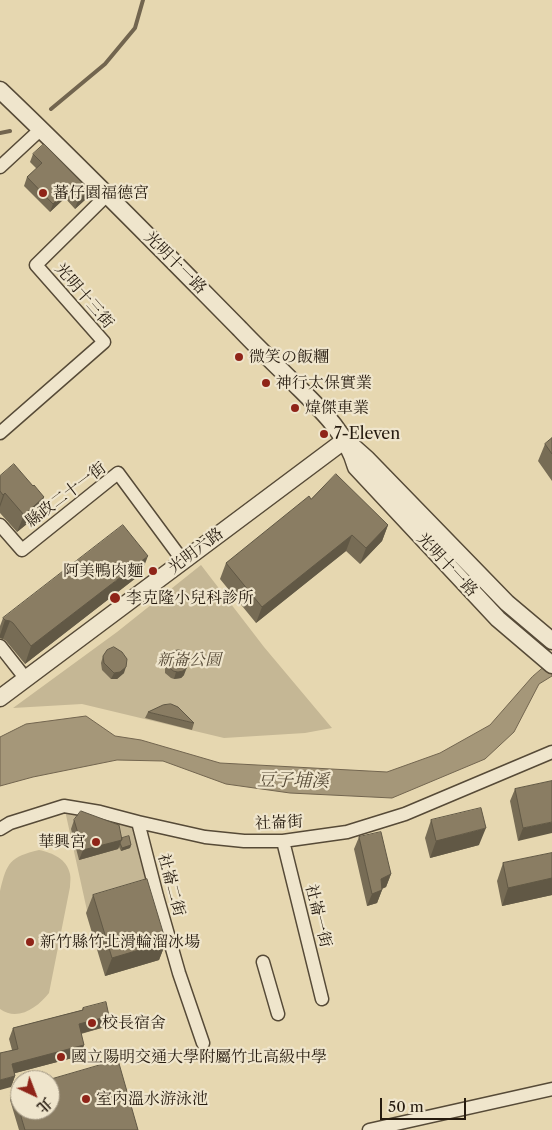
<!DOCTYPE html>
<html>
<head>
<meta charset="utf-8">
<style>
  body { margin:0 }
  #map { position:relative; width:552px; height:1130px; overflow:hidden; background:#e6d7b0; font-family:"Libre Caslon Text","Noto Serif TC",serif }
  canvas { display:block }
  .north { position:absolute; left:10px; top:1070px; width:50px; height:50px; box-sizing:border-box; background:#efe5cc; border:1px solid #9f9480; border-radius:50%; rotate:137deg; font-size:14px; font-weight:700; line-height:20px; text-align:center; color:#261b0f }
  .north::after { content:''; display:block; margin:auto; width:18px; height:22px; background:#8f2418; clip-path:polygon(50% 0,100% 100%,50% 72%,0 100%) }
  .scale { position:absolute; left:380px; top:1098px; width:86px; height:22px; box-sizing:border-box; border:2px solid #261b0f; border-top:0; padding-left:6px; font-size:15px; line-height:18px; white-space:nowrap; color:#261b0f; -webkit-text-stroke:4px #efe5cc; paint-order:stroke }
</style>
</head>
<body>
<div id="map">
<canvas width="552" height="1130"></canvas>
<div class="north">北</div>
<div class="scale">50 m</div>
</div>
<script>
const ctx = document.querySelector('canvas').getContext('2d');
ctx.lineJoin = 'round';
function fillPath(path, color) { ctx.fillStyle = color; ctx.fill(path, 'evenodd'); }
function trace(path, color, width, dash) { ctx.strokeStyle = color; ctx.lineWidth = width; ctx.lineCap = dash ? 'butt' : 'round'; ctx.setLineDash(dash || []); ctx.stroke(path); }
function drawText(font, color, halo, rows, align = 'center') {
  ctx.font = font + ' "Libre Caslon Text","Noto Serif TC","Noto Serif JP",serif'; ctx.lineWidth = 4.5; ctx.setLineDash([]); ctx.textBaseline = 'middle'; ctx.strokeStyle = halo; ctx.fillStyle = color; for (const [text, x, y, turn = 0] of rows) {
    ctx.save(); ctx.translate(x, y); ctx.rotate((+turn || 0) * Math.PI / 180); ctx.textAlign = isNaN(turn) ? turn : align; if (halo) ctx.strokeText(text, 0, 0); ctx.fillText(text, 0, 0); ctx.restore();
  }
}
const green = new Path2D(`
  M201 565 264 647 332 728 305 733 224 738 82 704 13 708 117 632Z
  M64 806 138 822 157 896 88 915Z
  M39 850C53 853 67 859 70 874 71 878 70 883 70 887L49 993C38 1007 18 1022 0 1009V891C7 862 10 857 39 850Z`);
const water = new Path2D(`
  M552 660V676L539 684 514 732 485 759 392 798 290 793 226 784 163 761 117 760 33 777 0 786V737L26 724 86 716 115 736 141 740 220 763 387 772 440 753 490 725 532 677Z`);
const stream = new Path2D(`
  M51 109 105 64 135 28 143 0
  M0 133 10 131`);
const minor = new Path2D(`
  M0 167 41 129
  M0 433 104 342 36 265 107 195
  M0 525 22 550 118 473 183 561
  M0 646 26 679
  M138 822 157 896 179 973 203 1043
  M0 829 10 823 64 806 100 812 138 822 205 837 244 841H283L347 832 405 814 552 752
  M283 841 322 999
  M263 962 278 1014
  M369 1130 552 1089`);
const tertiary = new Path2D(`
  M0 90C82 168 161 249 240 329 257 347 274 363 291 380 317 406 346 431 356 467L498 619 552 665
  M349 443 367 459 507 603 552 641
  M0 698 345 440`);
const wall = new Path2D(`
  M33 154 86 199 75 209 65 198 50 212 24 186 27 177 37 169 30 162Z
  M552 438V481L538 461 545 444Z
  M0 476 33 486 44 497 38 515 17 532 0 513Z
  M311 499 388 525 382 541 360 564 346 551 256 623 220 579 226 563Z
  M141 574 25 664 6 641 3 639 0 638V626L3 618Z
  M103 656 124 673 117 679H111L102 670 101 663Z
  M167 659 184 675 181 678 174 679 171 678 165 673V665Z
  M148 712 194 723 192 730 145 718Z
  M552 781 518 841 510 801 515 789Z
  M74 820 122 838 131 845 130 848 121 851 119 847 118 849 79 860 71 829Z
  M431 820 479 845 430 858 425 838Z
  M359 837 391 874 386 887 382 889V890L377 903 367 906 354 849Z
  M552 853V895L502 906 497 881 503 863Z
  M93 895 166 942 159 960 105 976 86 913Z
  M83 1008 105 1027 81 1034 84 1045 80 1056 15 1073V1076L11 1087 12 1050 9 1039 13 1028 82 1010Z
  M13 1090 138 1130H19L10 1100Z`);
const shadedWall = new Path2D(`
  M68 190 65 198 50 212 53 204Z
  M89 190 86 199 75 209 78 200Z
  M5 493 0 507V504L3 495Z
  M44 497 38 515 17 532 24 515Z
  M388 525 382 541 360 564 366 548Z
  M352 535 346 551 256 623 262 607Z
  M148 556 141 574 25 664 31 646Z
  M5 620 10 621 3 639 0 638V635Z
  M189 662 184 675 181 678 174 679 176 672Z
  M126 667 124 673 117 679H111L114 673Z
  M552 822V833L518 841 523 828Z
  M486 828 479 845 430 858 436 841Z
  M122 840 118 849 79 860 83 850Z
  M131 845 130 848 121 851 122 848Z
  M391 874 386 887 376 891 381 879Z
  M552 878V895L502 906 508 888Z
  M382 890 377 903 367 906 372 894Z
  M166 942 159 960 105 976 112 958Z
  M109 1016 105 1027 75 1035 79 1024Z
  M84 1045 80 1056 8 1075 12 1064Z
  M15 1076 11 1087 0 1090V1080Z`);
const building = new Path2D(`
  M44 144 89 190 78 200 68 190 53 204 27 177 42 163 33 154Z
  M552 438V454L545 444Z
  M14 464 33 486 34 485 44 497 24 515 5 493 3 495 0 491V476Z
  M336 474 388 525 366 548 352 535 262 607 226 563 309 496 311 499Z
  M123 525 148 556 31 646 13 623 10 621 5 620 3 618Z
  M114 647 122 652 127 659 126 667 120 672 114 673 104 663 103 656 107 650Z
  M167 661a11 11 0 1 1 22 0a11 11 0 1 1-22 0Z
  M171 704 178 707 194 723 148 712 163 705Z
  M552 781V822L523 828 515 789Z
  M481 808 486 828 436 841 431 820Z
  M81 811 119 825 122 840 83 850 74 820Z
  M381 832 391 874 381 879 382 890 372 894 359 837Z
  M129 836 131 845 122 848 120 843 122 838Z
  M552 853V878L508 888 503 863Z
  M147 879 166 942 112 958 93 895Z
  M106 1002 109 1016 79 1024 84 1045 12 1064 15 1076 0 1080V1053L18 1049 13 1028 83 1010V1008Z
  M118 1060 138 1130H25L13 1090 20 1088V1110H50V1080H48Z`);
const markers = [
  [43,193,5,"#8f2418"],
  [239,357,5,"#8f2418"],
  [266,383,5,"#8f2418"],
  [295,408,5,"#8f2418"],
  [324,434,5,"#8f2418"],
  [153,571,5,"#8f2418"],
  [115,598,6,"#8f2418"],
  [96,842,5,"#8f2418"],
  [30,942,5,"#8f2418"],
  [92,1023,5,"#8f2418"],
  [61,1057,5,"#8f2418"],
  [86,1099,5,"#8f2418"]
];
const poiNames = [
  ["蕃仔園福德宮",53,193],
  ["微笑の飯糰",249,357],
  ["神行太保實業",276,383],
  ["煒傑車業",305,408],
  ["7-Eleven",334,434],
  ["阿美鴨肉麵",143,571,"right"],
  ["李克隆小兒科診所",126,598],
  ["華興宮",86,842,"right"],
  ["新竹縣竹北滑輪溜冰場",40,942],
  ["校長宿舍",102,1023],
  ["國立陽明交通大學附屬竹北高級中學",71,1057],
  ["室內溫水游泳池",96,1099]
];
const streetNames = [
  ["光明十一路",175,263,45],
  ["光明十三街",84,296,49],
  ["縣政二十一街",66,495,-37],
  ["光明六路",196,551,-37],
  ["光明十一路",447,565,47],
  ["社崙街",279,823,-3],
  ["社崙二街",171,885,75],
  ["社崙一街",318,916,76]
];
const parkNames = [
  ["新崙公園",189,660]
];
const waterNames = [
  ["豆子埔溪",293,781,1]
];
fillPath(green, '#c5b795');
fillPath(water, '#a59779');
trace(water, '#72654f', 1);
trace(stream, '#72654f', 4);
trace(minor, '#564a37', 15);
trace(tertiary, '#564a37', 19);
trace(minor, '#efe5cc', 12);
trace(tertiary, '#efe5cc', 16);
fillPath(wall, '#776c55');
fillPath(shadedWall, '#615845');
fillPath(building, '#8a7d63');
trace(building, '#615845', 1);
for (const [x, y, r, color] of markers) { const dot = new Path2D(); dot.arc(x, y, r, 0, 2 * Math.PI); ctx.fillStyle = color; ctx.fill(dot); trace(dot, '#efe5cc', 2); }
drawText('16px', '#261b0f', '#efe5cc', poiNames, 'left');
drawText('16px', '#261b0f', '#efe5cc', streetNames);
drawText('italic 16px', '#564a37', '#efe5cc', parkNames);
drawText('italic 18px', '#594d39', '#efe5cc', waterNames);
</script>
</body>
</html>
